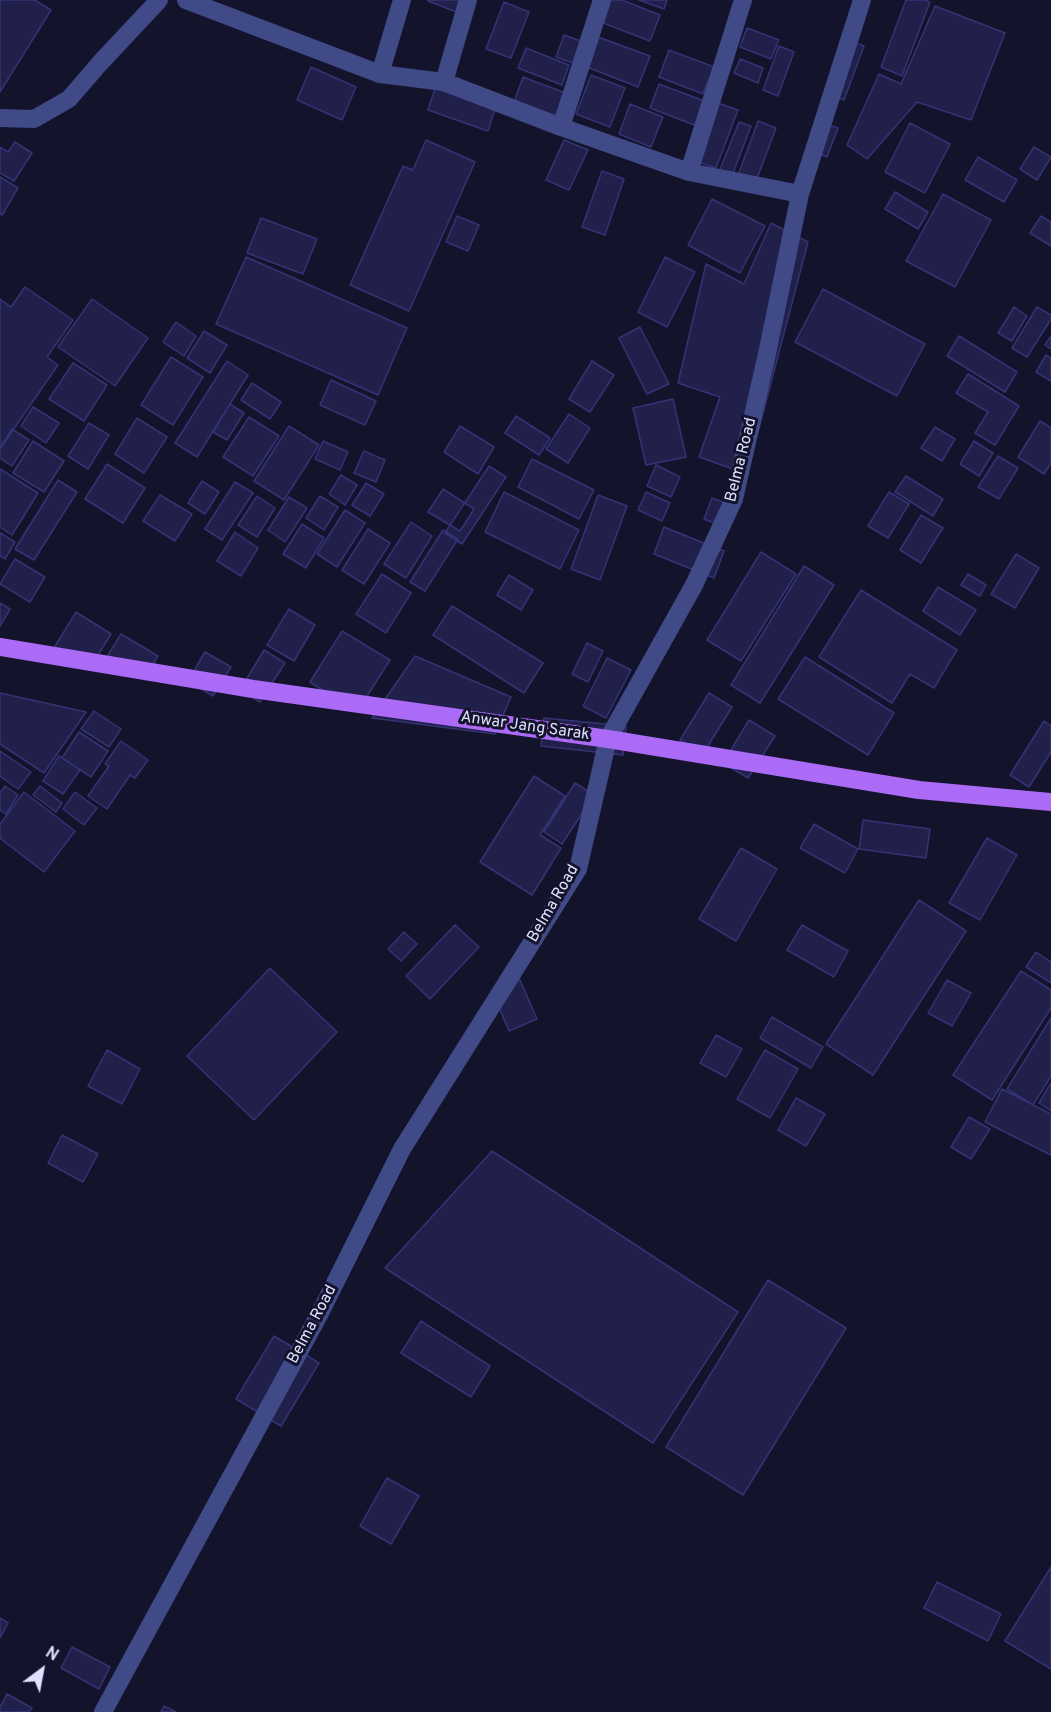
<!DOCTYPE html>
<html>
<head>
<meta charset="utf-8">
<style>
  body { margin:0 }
  #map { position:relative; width:1051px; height:1712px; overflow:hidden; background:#13132b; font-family:Overpass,sans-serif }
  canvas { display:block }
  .north { position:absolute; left:12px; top:1640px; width:60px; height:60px; -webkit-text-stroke:4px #13132b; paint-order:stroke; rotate:32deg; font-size:16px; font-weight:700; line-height:24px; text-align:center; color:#dee0fd }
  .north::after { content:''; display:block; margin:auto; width:21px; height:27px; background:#dee0fd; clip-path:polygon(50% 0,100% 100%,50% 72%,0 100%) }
</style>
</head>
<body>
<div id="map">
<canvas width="1051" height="1712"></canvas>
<div class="north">N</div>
</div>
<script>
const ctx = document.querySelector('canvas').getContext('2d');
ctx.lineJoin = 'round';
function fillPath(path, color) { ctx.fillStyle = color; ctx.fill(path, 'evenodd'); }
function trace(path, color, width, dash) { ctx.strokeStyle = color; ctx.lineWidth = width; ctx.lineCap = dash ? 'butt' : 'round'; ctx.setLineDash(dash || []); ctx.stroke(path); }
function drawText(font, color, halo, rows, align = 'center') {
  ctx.font = font + ' Overpass,sans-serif'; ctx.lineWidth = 6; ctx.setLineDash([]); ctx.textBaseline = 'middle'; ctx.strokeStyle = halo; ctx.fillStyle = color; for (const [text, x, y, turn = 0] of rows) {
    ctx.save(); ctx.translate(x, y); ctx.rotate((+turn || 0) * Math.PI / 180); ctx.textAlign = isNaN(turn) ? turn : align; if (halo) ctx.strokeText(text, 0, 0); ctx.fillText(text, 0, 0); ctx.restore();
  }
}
const building = new Path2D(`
  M0 0H35L51 10 0 92Z
  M428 0H464L459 13 428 1Z
  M611 0H622L660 15 650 41 603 23Z
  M639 0H667L664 9Z
  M906 0H924L930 2 902 76 881 67Z
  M504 2 529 12 511 58 486 49Z
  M935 6 1005 33 971 120 917 102 867 159 847 145 879 74 901 84Z
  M747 28 779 40 771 59 740 47Z
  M564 35 586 43 578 65 556 57Z
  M598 37 650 56 638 87 587 67Z
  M848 40 864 46 844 100 828 93Z
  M779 46 794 52 778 96 763 90Z
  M526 48 569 65 562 85 518 68Z
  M669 50 714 67 703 94 659 77Z
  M740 59 763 68 758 83 734 73Z
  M311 67 356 87 342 120 297 100Z
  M591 75 625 88 610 127 576 114Z
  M523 77 568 94 558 118 514 102Z
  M659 84 707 102 697 126 650 108Z
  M435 88 495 109 488 131 428 110Z
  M718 103 738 110 716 168 696 161Z
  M630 104 663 117 651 147 619 134Z
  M758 121 776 128 755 184 737 178Z
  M739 122 751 126 732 176 719 172Z
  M823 123 838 128 827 157 812 151Z
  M910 123 950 144 925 193 885 172Z
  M426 140 475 162 409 311 350 285 403 166 413 170Z
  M564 140 588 150 569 190 546 180Z
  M15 142 32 153 14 181 0 173V147L8 152Z
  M1034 147 1051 157 1037 180 1020 169Z
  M978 157 1017 180 1004 202 965 180Z
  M602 171 624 179 605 235 582 227Z
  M0 177 18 188 2 215 0 214Z
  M895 192 928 212 918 229 885 209Z
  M943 194 991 220 955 287 906 261Z
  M712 199 765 226 740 273 688 245Z
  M457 216 479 225 468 251 446 242Z
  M1041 216 1051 222V246L1030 233Z
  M261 218 317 239 303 274 247 253Z
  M771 223 808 242 747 474 699 457 720 397 678 383 706 264 744 284Z
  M246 257 407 328 378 395 216 324Z
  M665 257 695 272 667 327 638 312Z
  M25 287 73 320 47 357 58 365 0 449V299L11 307Z
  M823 289 925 344 897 396 795 342Z
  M92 299 148 338 115 386 58 347Z
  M1014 307 1027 316 1012 341 998 333Z
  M1037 307 1051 315V319L1027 357 1012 348Z
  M176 322 196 336 184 356 163 342Z
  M640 327 669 384 647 394 619 338Z
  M204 331 227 345 210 373 187 358Z
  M959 336 1017 372 1005 392 947 356Z
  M1051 336V349L1045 345Z
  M1046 355 1051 358V381L1036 372Z
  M171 357 203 377 173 425 141 405Z
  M227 361 248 375 197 457 175 443Z
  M592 361 614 375 590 412 569 399Z
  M73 363 107 385 84 421 49 399Z
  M968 374 1019 406 995 445 975 433 988 412 956 393Z
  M331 380 376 401 365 425 320 405Z
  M252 383 281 402 270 419 241 400Z
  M673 399 686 457 646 465 633 408Z
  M230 404 244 413 227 440 213 432Z
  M33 407 59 423 46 443 21 426Z
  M569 414 590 428 568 463 546 449Z
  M516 416 550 438 539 455 505 433Z
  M249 417 279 436 253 476 223 457Z
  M137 418 167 437 144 473 115 454Z
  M1040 421 1051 428V463L1044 474 1018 457Z
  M89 423 109 435 88 469 68 456Z
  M289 426 319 445 284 500 254 481Z
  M460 426 494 447 478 474 444 452Z
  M935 427 955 439 942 461 921 448Z
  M12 429 29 440 12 466 0 458V448Z
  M33 441 64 461 44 492 13 473Z
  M323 441 348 452 340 470 315 459Z
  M974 441 993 453 979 476 960 464Z
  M364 451 385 460 376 482 354 473Z
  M998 456 1018 468 999 499 978 487Z
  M532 459 594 490 579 519 518 487Z
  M107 464 145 488 123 523 85 499Z
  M656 465 680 477 671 497 647 486Z
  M489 466 506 477 462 544 445 533Z
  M0 469 38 493 12 535 0 527Z
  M341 475 357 485 345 505 329 494Z
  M906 476 943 499 933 516 895 492Z
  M58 480 77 492 34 560 15 549Z
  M202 481 219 492 205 514 188 503Z
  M235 482 253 493 222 540 205 529Z
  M366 483 384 494 370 516 352 505Z
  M443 489 474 509 460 531 428 512Z
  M504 492 579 530 560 569 485 532Z
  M646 492 670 503 662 521 638 510Z
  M889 492 909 504 888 538 868 526Z
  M160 495 192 514 175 541 143 521Z
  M598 495 627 506 600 580 571 569Z
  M257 496 275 508 257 537 238 525Z
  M320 496 338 507 324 530 306 518Z
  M289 497 307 508 285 542 268 530Z
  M712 498 736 507 729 528 704 519Z
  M345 510 365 523 337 567 317 554Z
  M921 515 943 528 921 563 900 550Z
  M411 522 432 536 406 578 384 564Z
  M302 524 324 538 306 568 283 554Z
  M664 527 724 551 714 578 654 554Z
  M368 529 390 543 364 584 342 570Z
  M443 530 458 539 425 591 410 582Z
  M235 532 258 548 241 576 217 561Z
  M0 533 15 542 5 559 0 556Z
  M761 552 796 574 741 661 707 640Z
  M1016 554 1039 568 1015 608 991 594Z
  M15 559 45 577 30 602 0 584Z
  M804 566 834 585 760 703 731 685Z
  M382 574 411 593 386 633 356 614Z
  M968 574 986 585 980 596 961 585Z
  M509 575 533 590 521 610 497 595Z
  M938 587 976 610 960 635 923 611Z
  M861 590 957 650 934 688 910 674 892 703 819 657Z
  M0 603 10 609 0 626Z
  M452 606 543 663 524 693 433 635Z
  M289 609 315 625 294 661 267 645Z
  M76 612 111 634 89 670 54 648Z
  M342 631 390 660 357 712 310 682Z
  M121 634 158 656 145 677 108 655Z
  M587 643 603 651 588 682 572 674Z
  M264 650 285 663 260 702 240 690Z
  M205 652 231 667 213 696 188 681Z
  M415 656 511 697 495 734 372 718Z
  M805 657 894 713 868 755 778 699Z
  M607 658 631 670 606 718 583 706Z
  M0 693 86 712 44 773 0 744Z
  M709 693 732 707 703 754 680 740Z
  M94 711 121 729 109 747 81 729Z
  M544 718 626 726 623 755 541 746Z
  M749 720 775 736 748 778 723 763Z
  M1044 721 1051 726V752L1029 787 1010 775Z
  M79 732 108 751 91 777 62 758Z
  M121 741 148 760 135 778 130 775 107 809 88 796 109 766 105 764Z
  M0 751 31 772 18 789 0 776Z
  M59 756 80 770 63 794 43 781Z
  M534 776 565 796 540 835 561 848 532 895 480 862Z
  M575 783 594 795 562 844 544 832Z
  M5 786 18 795 6 814 0 810V793Z
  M40 786 62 803 56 812 33 795Z
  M24 792 75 831 44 872 0 838V824Z
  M75 792 97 808 84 825 63 809Z
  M863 820 930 829 926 858 859 849Z
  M814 824 858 849 845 873 800 848Z
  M987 838 1017 855 980 920 949 903Z
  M741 848 777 869 736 941 699 919Z
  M919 900 966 931 873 1075 826 1044Z
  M455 925 479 947 430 999 406 976Z
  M802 925 848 951 834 977 787 950Z
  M404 932 417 944 401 961 388 949Z
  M1036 952 1051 962V983L1026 967Z
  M270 968 337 1032 254 1120 187 1056Z
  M1021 971 1051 990V1008L992 1100 953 1075Z
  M520 980 537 1019 509 1031 492 991Z
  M947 980 971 993 952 1026 928 1013Z
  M772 1017 823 1047 811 1068 760 1038Z
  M1051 1018V1076L1033 1105 1007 1089Z
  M716 1035 742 1049 726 1077 700 1063Z
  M107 1050 140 1069 122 1104 88 1086Z
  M765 1050 798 1069 770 1118 737 1099Z
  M1051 1083V1111L1039 1103Z
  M1002 1089 1051 1114V1155L985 1122Z
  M796 1098 825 1114 806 1146 778 1130Z
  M969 1117 990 1129 971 1159 951 1147Z
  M62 1135 98 1154 83 1182 48 1163Z
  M492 1151 738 1312 653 1443 385 1268Z
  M768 1280 846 1328 743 1495 666 1447Z
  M421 1321 490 1366 471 1397 401 1353Z
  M274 1336 319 1363 281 1426 236 1399Z
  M387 1478 419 1496 391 1544 360 1526Z
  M1051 1567V1669L1005 1641Z
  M937 1582 1001 1614 988 1641 924 1608Z
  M0 1618 8 1623 0 1638Z
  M72 1647 110 1667 99 1689 61 1668Z
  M7 1694 32 1708 29 1712H0V1707Z
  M164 1706 176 1712H161Z`);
const minor = new Path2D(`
  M186 0 380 74 444 82 561 127 689 172 800 194
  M380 74 402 0
  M444 82 468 0
  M0 118 34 119 69 99 100 63 159 0
  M561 127 602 0
  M689 172 743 0
  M103 1712 319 1315 402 1149 578 869 608 739 694 585 734 499 767 354 800 194 862 0`);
const major = new Path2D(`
  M0 647 253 689 608 739 919 790 1051 802`);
const streetNames = [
  ["Belma Road",742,460,-76],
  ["Anwar Jang Sarak",525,727,8],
  ["Belma Road",554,904,-60],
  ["Belma Road",313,1325,-62]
];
fillPath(building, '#21204b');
trace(building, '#353375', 1.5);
trace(minor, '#404a87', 18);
trace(major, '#ab6bf7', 18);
drawText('16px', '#dee0fd', '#13132b', streetNames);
</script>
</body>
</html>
